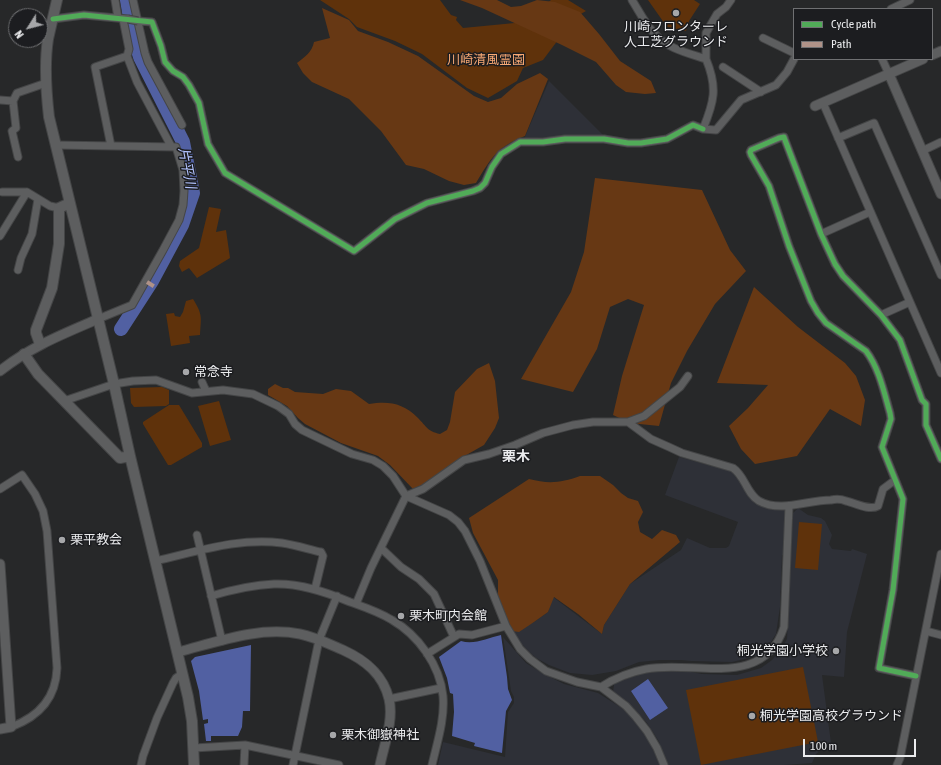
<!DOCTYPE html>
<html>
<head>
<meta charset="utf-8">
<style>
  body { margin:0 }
  #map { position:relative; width:941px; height:765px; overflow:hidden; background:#272829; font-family:"Asap Condensed",sans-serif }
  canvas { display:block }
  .legend { position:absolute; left:793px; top:8px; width:140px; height:52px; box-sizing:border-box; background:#1c1d20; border:1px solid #6f7072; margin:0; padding:5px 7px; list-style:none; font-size:12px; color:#ebecee }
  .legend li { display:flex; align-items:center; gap:8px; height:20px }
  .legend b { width:20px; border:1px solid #6f7072 }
  .north { position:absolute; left:8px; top:8px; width:40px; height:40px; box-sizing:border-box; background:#1c1d20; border:1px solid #6f7072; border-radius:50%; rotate:234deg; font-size:11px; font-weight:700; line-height:16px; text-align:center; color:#ebecee }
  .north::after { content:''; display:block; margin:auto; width:14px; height:18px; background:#a6a7a9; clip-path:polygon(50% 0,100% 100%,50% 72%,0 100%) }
  .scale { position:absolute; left:803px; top:739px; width:113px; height:18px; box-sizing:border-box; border:2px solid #ebecee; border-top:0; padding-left:5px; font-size:12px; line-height:14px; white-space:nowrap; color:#ebecee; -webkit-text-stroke:3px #1c1d20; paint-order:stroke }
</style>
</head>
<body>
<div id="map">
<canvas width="941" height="765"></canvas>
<ul class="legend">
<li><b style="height:5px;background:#51ab58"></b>Cycle path</li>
<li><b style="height:5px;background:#af9288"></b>Path</li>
</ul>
<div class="north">N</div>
<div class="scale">100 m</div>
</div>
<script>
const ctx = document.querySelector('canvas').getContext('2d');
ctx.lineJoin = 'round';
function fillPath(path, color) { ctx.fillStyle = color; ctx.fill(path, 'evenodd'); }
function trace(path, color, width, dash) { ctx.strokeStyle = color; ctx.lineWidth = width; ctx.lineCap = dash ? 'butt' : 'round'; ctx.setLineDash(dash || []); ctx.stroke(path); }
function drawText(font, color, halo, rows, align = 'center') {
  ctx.font = font + ' "Asap Condensed","Noto Sans JP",sans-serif'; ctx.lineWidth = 3; ctx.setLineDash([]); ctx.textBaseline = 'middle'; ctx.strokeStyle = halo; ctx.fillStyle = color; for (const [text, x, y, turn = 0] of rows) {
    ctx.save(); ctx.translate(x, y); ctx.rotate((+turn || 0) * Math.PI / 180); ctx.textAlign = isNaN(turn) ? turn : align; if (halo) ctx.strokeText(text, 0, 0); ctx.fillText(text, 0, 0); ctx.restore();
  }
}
const built = new Path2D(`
  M549 81 604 136H566L524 139Z
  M679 457 734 472 739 478 746 492 754 502 768 507 783 508 786 511 784 555H782L780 607 776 634 769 645 757 656 732 662 691 661 681 660H660L639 662 616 671 592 675 570 673 549 665 536 658 529 652 515 637 512 631 534 622 548 612 553 597 602 634 604 625 630 584 681 550 687 538 710 548H726L729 546 738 522 665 495Z
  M798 508 808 515 821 518 825 521 832 535 829 544 832 549 851 551 852 549 867 554 847 632 844 677 822 675 831 743 816 754 812 763 784 765H668L658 740 647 723 629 704 613 692 614 685 617 682 650 671H673L691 672 702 674 737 675 761 668 772 660 780 651 787 639 793 513Z
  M503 637 526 663 544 674 564 684 598 693 625 710 636 721 646 734 660 765H438L443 742 505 757 508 712 514 703V697L511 691Z`);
const green = new Path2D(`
  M320 0H440L451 15 457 17 456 20 463 28 525 22 551 0H568L586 11 565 23 567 28 543 60 523 68 517 81 488 98 467 88 422 54 395 41 357 27 349 19Z
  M648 0H694L700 4 689 21 686 31 667 27Z
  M209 207 221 209 216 232 226 230 230 258 197 278 189 268 182 272 179 266 180 261 199 248Z
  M193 299C203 315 201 317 200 335L189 336 190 343 171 346 166 314 174 313 175 316 180 317 183 312 186 301Z
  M162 387 169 390V404L166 406 134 407 131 403 130 388Z
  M219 401 231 440 210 446 198 406Z
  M169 405H179L202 443V447L171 465H168L143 424V422Z
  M799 522 822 524 818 570 795 568Z
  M803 667 818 742 701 765 686 690Z`);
const forest = new Path2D(`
  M460 0H497L511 7 521 6 537 0 555 2 580 12 599 34 620 61 651 81 656 93 645 94 626 92 616 85 596 62 562 45 482 8Z
  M322 8 349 20 358 31 388 42 418 56 474 96 488 102 501 98 517 84 540 73 548 79 525 136C497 147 491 158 476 183L464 185 449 181 424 169 406 165 381 131 349 99 312 82 303 73 297 63C305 57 312 52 314 42L330 38Z
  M595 178 702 190 730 250 746 271 715 304 687 351 671 383 659 426 630 423 613 415 622 376 644 305 628 299 610 307 597 349 573 392 521 379 571 292 584 252Z
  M754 287 798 327 845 363 856 376 865 400 861 426 830 409 797 456 755 464 741 449 729 426 748 408 768 385 717 383Z
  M489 363 495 381 499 418 495 428 484 445 461 458 427 483 413 489 390 465 378 456 341 443 305 424 298 418 287 406 268 395V389L275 384 283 388H288L295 392 323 394 336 389 351 391 369 404C389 401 403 403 418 418 427 427 427 431 440 434L447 430 450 422 455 392 477 369Z
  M580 476H600L613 485 621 493 628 498 638 501 643 512 638 522 640 532 652 539 662 530 676 535 680 542 630 584 604 625 602 634 578 614 554 597 548 612 534 622 519 632 512 631 498 596V580L473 533 469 518 529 479C548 484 561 483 580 476Z`);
const water = new Path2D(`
  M501 635 507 677 508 689 512 700 506 711 502 753 474 746 475 743 452 736 454 712 453 694 450 693 447 678 439 657 461 641C474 645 488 638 501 635Z
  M251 645 250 711H243L242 727 238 736H211V741H206L204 724 208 723V719L203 720 199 691 191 661 195 657Z
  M648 679 668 708 650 720 631 691Z`);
const river = new Path2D(`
  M121 329 152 281 182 225 193 193 183 142 140 57 133 35 127 0`);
const minor = new Path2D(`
  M115 0 118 18
  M133 0 145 53 148 62 182 125
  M632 0C639 11 645 24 655 34 668 49 688 53 706 59 718 88 714 102 703 129L716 130 741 100 776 85 787 72 794 59
  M891 9 910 0
  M53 19 84 15 128 19
  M123 19 129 49 127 56
  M138 21 152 22 161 46 165 62 173 71 183 77 189 85 199 103 208 144 225 173 354 251 395 219 427 203 473 191 480 188 485 183 492 167 501 154 520 142H543L565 139H604L628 143H641L667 139 693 125 703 129
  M763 38 794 53
  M706 59V33L717 14 726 7 731 0
  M882 59 889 74
  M723 67 761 92
  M0 100 13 101
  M823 103 941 373
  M838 138 874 123 941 275
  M55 145 176 147 183 170 184 191 183 205 179 220 163 250 132 305 98 319
  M111 146 95 67 127 56 137 82 171 146
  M922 151 941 142
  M18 157 12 131 16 128 13 101 17 93 46 83
  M2 192H27L50 206 59 208
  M821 234 870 212
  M0 236 27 192
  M18 270 21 258 32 234 38 199
  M881 315 910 302
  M202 382 206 391
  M64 401 114 384 133 381 156 380 192 393 223 390 253 394 278 406 289 414 295 424 302 430 352 454 373 460 383 466 393 476 406 496 449 515 458 522 465 531 480 561 506 626 520 649 530 659 546 671 577 682 601 687 626 706 636 717 647 731 657 748 664 765
  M628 422 644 416 680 387 688 376
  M0 489 22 475 35 494 43 511 47 531 57 668C56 699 38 717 11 727
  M197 535 222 641
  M381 548 401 567 419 579 434 594 454 637
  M155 561C196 552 239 537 282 543 295 545 308 549 321 552L323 556 315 589
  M211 596C231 590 252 585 274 584 300 583 326 592 350 602 364 607 379 612 392 620 418 635 440 665 443 696 445 719 437 743 432 765
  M356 604 371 568 406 496 423 489 464 460 489 454 515 445 543 433 573 425 593 422H628L651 439 669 447 682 453 733 468C745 476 746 493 759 501 781 513 807 500 831 500 836 499 841 499 846 501 855 503 869 511 878 506L883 489 895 480
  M926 631 941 635
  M427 654 459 634 472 635 506 626
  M916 676 879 668 893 590 903 499 882 447 891 419 890 413C884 392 879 368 866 351L826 323 818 313 811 301 789 246 769 186 751 155 750 152 751 150 779 138 784 137 785 140 821 234 835 264 843 276 881 315 900 340 922 400 926 404V425L941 459
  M601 687C615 678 630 672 646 669 694 660 764 690 784 627L789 506
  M389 699 441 688
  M194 748 245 745 339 765
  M141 765 143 756 157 718 173 683 176 678 183 673
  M244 765 245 745
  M293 765 319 640 337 596
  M897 765 900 758 941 554`);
const tertiary = new Path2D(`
  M932 55 941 51
  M889 74 941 194
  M815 106 923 59
  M0 371C30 347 63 334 98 319
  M0 564 11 727 0 729
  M178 652C217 642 259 626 300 634 315 637 329 644 343 650 365 660 383 674 389 699 394 720 384 745 380 765`);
const secondary = new Path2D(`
  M57 0C54 13 51 26 48 39 44 65 46 91 49 117L114 384 130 456 188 697 192 721 194 765
  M40 344 36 333V330L52 288 59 244V208L70 203
  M24 354 38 374 120 458 130 456`);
const minorBridge = new Path2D(`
  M128 19 138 21`);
const quiet = new Path2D(`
  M147 282 155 287`);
const cycleway = new Path2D(`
  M53 19 84 15 152 22 161 46 165 62 173 71 183 77 189 85 199 103 208 144 225 173 354 251 395 219 427 203 473 191 480 188 485 183 492 167 501 154 520 142H543L565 139H604L628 143H641L667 139 693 125 703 129
  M916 676 879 668 893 590 903 499 882 447 891 419 890 413C884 392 879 368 866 351L826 323 818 313 811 301 789 246 769 186 751 155 750 152 751 150 779 138 784 137 785 140 821 234 835 264 843 276 881 315 900 340 922 400 926 404V425L941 459`);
const markers = [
  [676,13,4,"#a6a7a9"],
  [186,372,4,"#a6a7a9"],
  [62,540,4,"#a6a7a9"],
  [401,616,4,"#a6a7a9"],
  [836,651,4,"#a6a7a9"],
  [752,716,4,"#a6a7a9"],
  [333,735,4,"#a6a7a9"]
];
const poiNames = [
  ["川崎フロンターレ",676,27,"center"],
  ["人工芝グラウンド",676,42,"center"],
  ["常念寺",194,372],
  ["栗平教会",70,540],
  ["栗木町内会館",409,616],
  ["桐光学園小学校",828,651,"right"],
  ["桐光学園高校グラウンド",760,716],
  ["栗木御嶽神社",341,735]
];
const parkNames = [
  ["川崎清風霊園",486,60]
];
const waterNames = [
  ["片平川",187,168,79]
];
const neighbourhoodNames = [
  ["栗木",516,457]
];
fillPath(built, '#2e3037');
fillPath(green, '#5f320b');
fillPath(forest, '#673814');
fillPath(water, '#5160a2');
trace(river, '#5160a2', 14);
trace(minor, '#444546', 9);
trace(tertiary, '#444546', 11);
trace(secondary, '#444546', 12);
trace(minor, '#5d5e5f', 7);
trace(tertiary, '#5d5e5f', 9);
trace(secondary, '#5d5e5f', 10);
trace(minorBridge, '#444546', 9, []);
trace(minorBridge, '#5d5e5f', 7);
trace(quiet, '#af9288', 4, [8, 4]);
trace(cycleway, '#51ab58', 5);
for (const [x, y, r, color] of markers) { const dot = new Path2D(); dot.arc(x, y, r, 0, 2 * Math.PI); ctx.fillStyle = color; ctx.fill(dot); trace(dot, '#1c1d20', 1.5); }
drawText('13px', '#ebecee', '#1c1d20', poiNames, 'left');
drawText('13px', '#f8a974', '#1c1d20', parkNames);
drawText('italic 14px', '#b1c2fe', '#1c1d20', waterNames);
drawText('bold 14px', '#ebecee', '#1c1d20', neighbourhoodNames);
</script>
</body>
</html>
